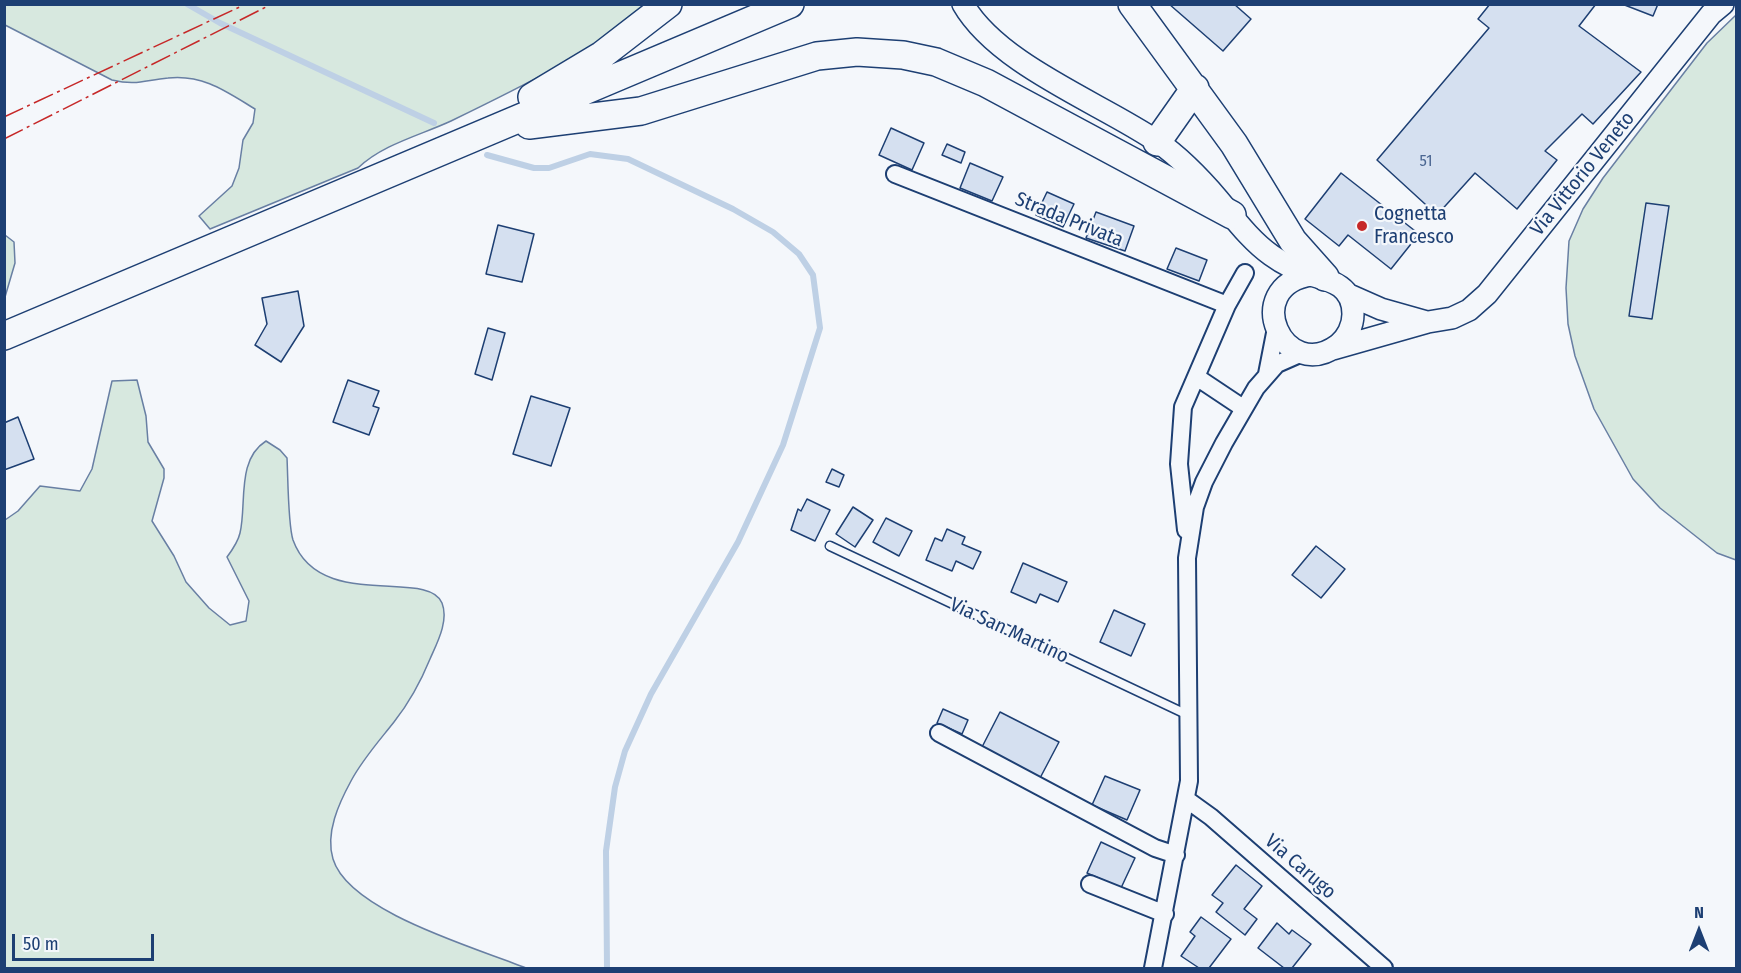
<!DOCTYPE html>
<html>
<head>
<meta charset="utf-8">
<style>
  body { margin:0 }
  #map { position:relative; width:1741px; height:973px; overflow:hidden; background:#f4f7fb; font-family:"Fira Sans Condensed",sans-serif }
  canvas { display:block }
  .frame { position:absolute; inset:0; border:6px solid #1d3f73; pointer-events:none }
  .north { position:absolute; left:1669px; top:901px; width:60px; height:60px; -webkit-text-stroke:4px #f4f7fb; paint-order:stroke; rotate:0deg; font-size:16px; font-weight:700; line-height:24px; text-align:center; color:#1d3f73 }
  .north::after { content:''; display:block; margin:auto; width:21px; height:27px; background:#1d3f73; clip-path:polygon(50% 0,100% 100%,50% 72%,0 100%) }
  .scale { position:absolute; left:12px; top:934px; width:142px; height:27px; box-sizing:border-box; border:3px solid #1d3f73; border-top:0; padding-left:8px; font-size:18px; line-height:21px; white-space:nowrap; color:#1d3f73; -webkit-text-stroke:4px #f4f7fb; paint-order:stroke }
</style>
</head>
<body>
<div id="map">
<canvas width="1741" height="973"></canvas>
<div class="frame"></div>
<div class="north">N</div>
<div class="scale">50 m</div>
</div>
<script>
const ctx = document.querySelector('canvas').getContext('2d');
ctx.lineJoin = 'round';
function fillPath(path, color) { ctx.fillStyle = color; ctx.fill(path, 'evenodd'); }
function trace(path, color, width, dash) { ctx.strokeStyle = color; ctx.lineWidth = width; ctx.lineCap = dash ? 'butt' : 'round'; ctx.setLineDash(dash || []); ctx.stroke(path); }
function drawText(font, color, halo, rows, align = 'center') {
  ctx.font = font + ' "Fira Sans Condensed",sans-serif'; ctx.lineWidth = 4.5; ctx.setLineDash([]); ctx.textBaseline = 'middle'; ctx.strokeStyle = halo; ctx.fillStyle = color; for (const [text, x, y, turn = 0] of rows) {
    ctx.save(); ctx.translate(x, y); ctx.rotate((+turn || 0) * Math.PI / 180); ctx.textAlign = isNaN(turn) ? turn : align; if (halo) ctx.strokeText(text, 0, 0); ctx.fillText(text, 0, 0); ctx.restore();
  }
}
const green = new Path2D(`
  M5 4 654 5C592 52 521 87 451 121 421 135 383 144 358 168L210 229 199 216 232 186 239 168 243 140 253 123 255 109C227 92 203 74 168 78 145 80 137 86 112 80L5 25Z
  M1736 15V560L1717 553 1660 508 1633 479 1594 409 1575 356 1568 324 1566 288 1569 241 1583 209 1603 178 1707 43Z
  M5 235 14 242 15 263 5 297Z
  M137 380 146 416 148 442 164 469V478L152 521 174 556 186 582 209 608 230 625 246 621 249 601 227 557C233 549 238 542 240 533 247 504 236 460 266 441L280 450 287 458C288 477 288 525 293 540 319 612 428 568 442 603 449 621 437 643 430 659 421 681 409 703 394 722 379 741 362 760 351 781 339 803 325 833 333 859 349 912 477 948 526 968H5V520L18 511 40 486 80 491 92 469 112 381Z`);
const stream = new Path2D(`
  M187 4 220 23 434 123
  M487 155 534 168H549L590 154 628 159 733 209 773 232 799 254 813 275 820 328 783 445 738 542 651 694 625 751 615 787 606 851 607 968`);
const building = new Path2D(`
  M1169 4H1234L1251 19 1223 51Z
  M1490 4H1596L1579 26 1641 72 1593 124 1582 114 1545 151 1557 160 1517 209 1475 173 1437 215 1377 160 1489 28 1478 19Z
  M1622 4H1658L1653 16Z
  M891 128 924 143 912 170 879 155Z
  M947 144 965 152 961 163 942 155Z
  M970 163 1003 177 992 201 960 188Z
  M1341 173 1419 234 1391 269 1348 235 1339 246 1305 219Z
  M1047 192 1074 204 1063 227 1036 215Z
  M1646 203 1669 206 1652 319 1629 316Z
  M1096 212 1134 226 1125 251 1086 238Z
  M498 225 534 234 522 282 486 274Z
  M1176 248 1207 260 1199 281 1167 269Z
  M298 291 304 326 281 362 255 345 267 324 262 298Z
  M488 328 505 333 492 380 475 374Z
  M348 380 379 391 373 406 379 408 369 435 333 422Z
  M531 396 570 408 551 466 513 454Z
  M18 417 34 459 4 470V423Z
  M832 469 844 475 839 487 826 482Z
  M807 499 830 510 815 541 791 530 798 509 801 511Z
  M853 507 873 520 855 547 836 534Z
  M886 518 912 531 899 556 873 542Z
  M947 529 965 537 962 544 981 552 973 569 956 561 952 571 926 560 935 538 942 541Z
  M1316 546 1345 569 1321 598 1292 575Z
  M1023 563 1067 582 1058 602 1040 594 1036 603 1011 592Z
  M1114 610 1145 624 1131 656 1100 642Z
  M943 709 968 720 962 734 937 723Z
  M1000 712 1059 742 1039 780 981 749Z
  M1105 776 1140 790 1127 820 1092 805Z
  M1101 842 1135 858 1121 888 1087 873Z
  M1236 865 1262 886 1244 909 1257 919 1245 935 1216 912 1223 903 1212 895Z
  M1201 917 1231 939 1209 968H1199L1181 956 1195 936 1190 932Z
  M1277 923 1289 934 1292 930 1311 944 1292 968H1284L1258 948Z`);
const service = new Path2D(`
  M830 546 1188 715`);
const minor = new Path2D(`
  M895 174 1227 305
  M1267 374 1276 328
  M1198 378 1243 408
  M1186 530 1179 464 1183 407 1227 305 1245 273
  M939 733 1155 848 1176 855
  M1186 799 1211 817 1384 968
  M1090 884 1165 914
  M1153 968 1189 781 1187 558 1195 507 1204 482 1224 443 1256 388 1277 364 1302 353`);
const tertiary = new Path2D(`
  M963 4C998 65 1101 103 1158 142 1181 158 1200 178 1218 199 1234 218 1250 240 1271 255 1282 263 1298 271 1311 275 1333 281 1353 287 1353 314 1353 326 1347 338 1338 345 1284 385 1239 287 1311 275
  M1347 294 1381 309 1427 322
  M1333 349 1428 322 1452 318 1469 310 1487 294 1711 14 1723 4`);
const primary = new Path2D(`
  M1132 4 1234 144 1293 241 1325 277
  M532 97 602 55 668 4
  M529 125 641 111 817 56 857 52 903 55 936 62 986 83 1232 215
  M1157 142 1195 88
  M4 336 790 4`);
const power = new Path2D(`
  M4 117 246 4
  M4 139 272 4`);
const markers = [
  [1362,226,6,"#c62828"]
];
const numberNames = [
  ["51",1426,162]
];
const streetNames = [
  ["Via Vittorio Veneto",1583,174,-51],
  ["Strada Privata",1069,220,22],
  ["Via San Martino",1009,631,25],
  ["Via Carugo",1300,867,41]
];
const poiNames = [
  ["Cognetta",1374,214],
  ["Francesco",1374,237]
];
fillPath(green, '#d7e8df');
trace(green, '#687fa3', 1.5);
trace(stream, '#bed0e5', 6);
fillPath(building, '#d5e0f0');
trace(building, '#1d3f73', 1.5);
trace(service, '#1d3f73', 11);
trace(minor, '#1d3f73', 20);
trace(tertiary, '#1d3f73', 24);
trace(primary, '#1d3f73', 30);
trace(service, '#f4f7fb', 8);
trace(minor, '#f4f7fb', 16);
trace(tertiary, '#f4f7fb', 21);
trace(primary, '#f4f7fb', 27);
trace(power, '#c62828', 1.5, [21, 4.5, 3, 4.5]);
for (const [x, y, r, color] of markers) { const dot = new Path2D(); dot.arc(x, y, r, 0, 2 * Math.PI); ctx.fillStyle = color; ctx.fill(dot); trace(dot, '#f4f7fb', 2); }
drawText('16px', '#4b6792', null, numberNames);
drawText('20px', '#1d3f73', '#f4f7fb', streetNames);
drawText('20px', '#1d3f73', '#f4f7fb', poiNames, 'left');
</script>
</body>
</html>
